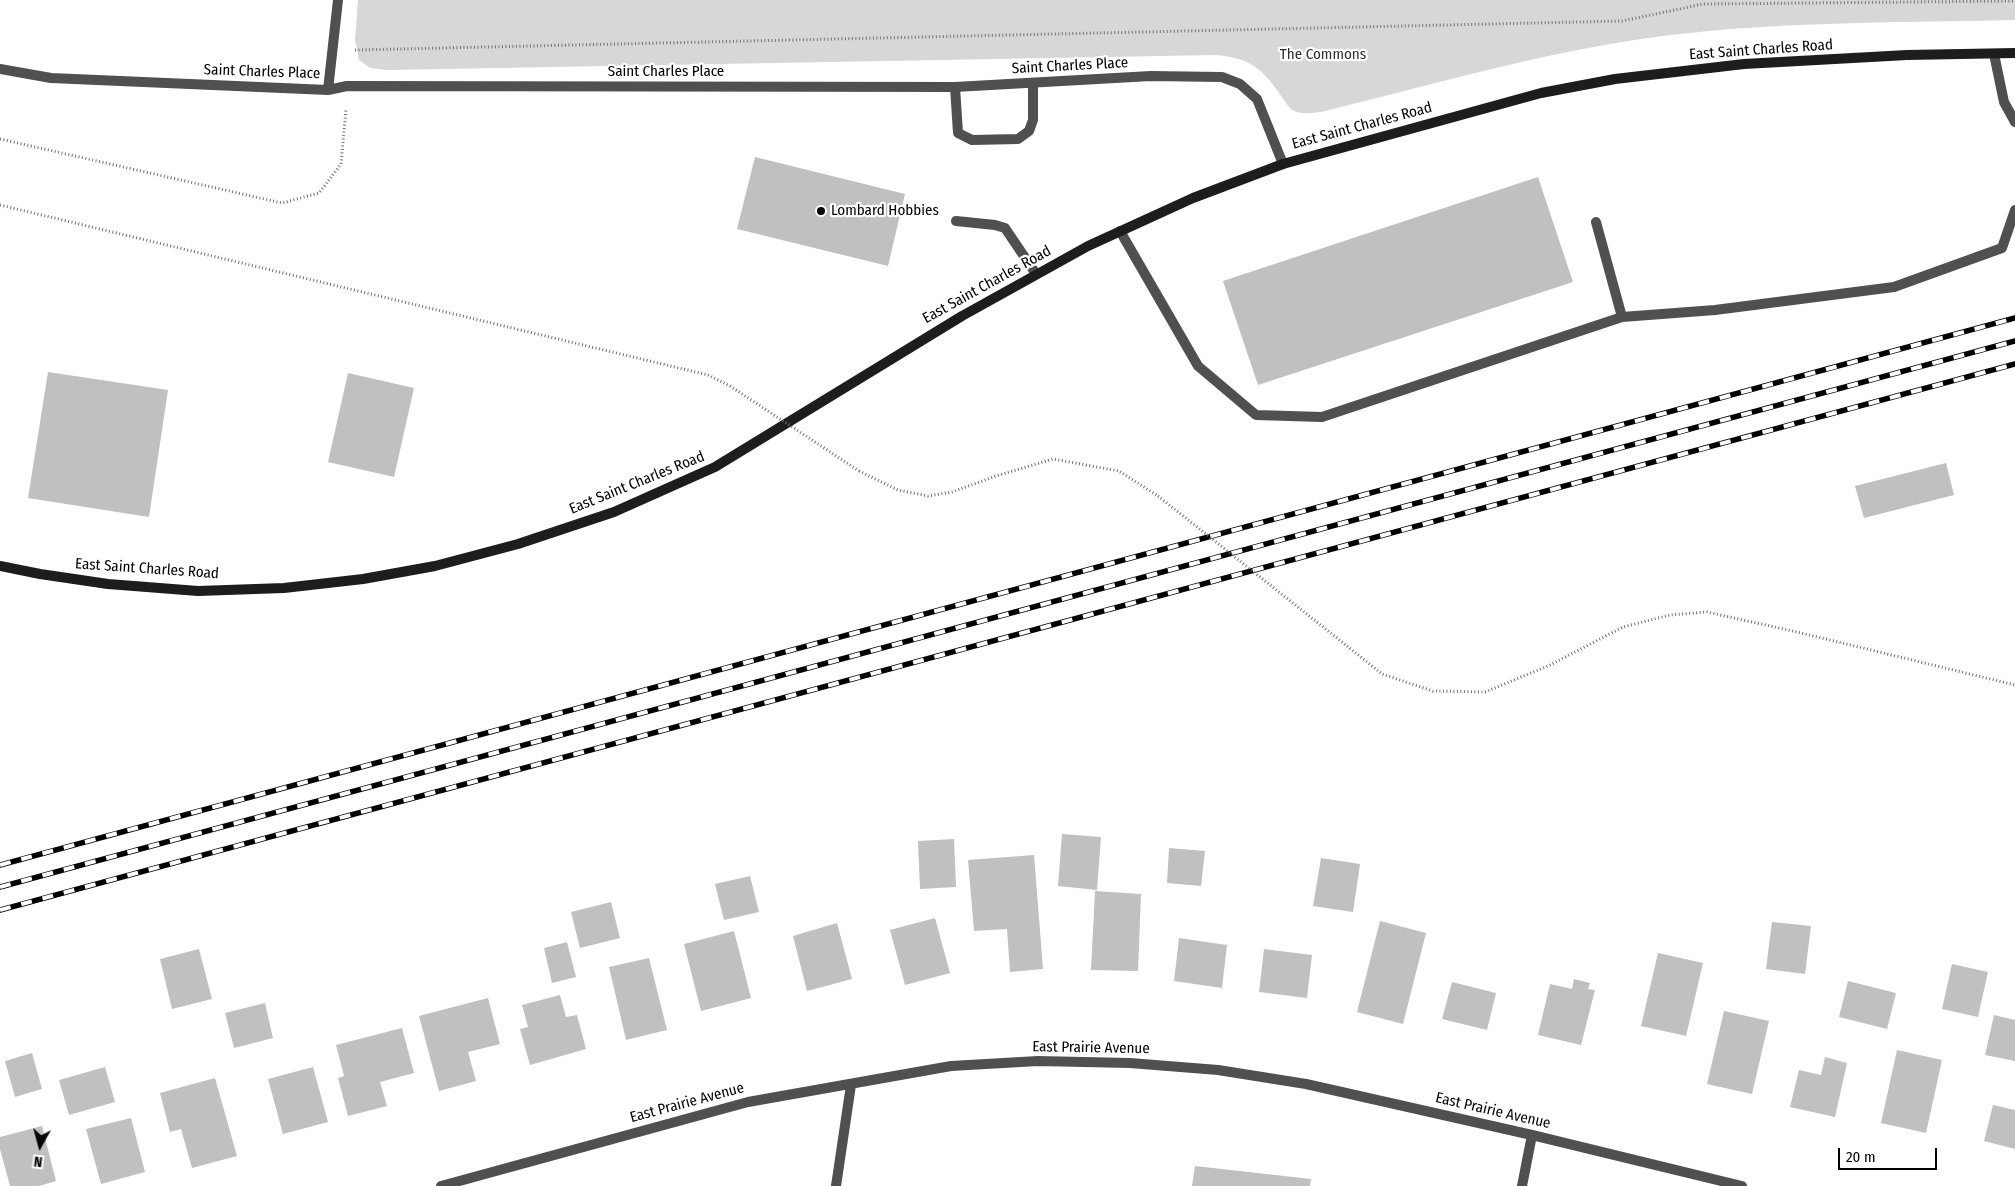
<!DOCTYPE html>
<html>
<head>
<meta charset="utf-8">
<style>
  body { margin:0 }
  #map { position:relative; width:2015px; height:1186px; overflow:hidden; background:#fff; font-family:"Fira Sans Condensed",sans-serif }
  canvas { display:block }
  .north { position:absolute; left:15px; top:1121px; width:50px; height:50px; -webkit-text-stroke:4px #fff; paint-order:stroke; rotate:187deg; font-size:14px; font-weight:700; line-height:20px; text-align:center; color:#000 }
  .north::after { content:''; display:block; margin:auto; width:18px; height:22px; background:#000; clip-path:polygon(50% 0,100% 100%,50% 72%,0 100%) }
  .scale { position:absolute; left:1838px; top:1148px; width:99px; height:22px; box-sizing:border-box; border:2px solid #000; border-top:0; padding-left:6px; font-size:15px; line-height:18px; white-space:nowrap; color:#000; -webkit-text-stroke:4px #fff; paint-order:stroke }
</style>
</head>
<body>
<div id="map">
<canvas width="2015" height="1186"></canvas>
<div class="north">N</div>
<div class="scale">20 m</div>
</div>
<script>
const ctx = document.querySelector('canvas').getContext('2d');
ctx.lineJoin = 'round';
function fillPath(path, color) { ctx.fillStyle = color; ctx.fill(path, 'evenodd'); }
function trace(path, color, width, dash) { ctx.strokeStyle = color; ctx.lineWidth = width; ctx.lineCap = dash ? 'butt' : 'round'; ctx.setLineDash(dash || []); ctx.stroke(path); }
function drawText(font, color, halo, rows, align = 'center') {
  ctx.font = font + ' "Fira Sans Condensed",sans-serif'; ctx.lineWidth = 4.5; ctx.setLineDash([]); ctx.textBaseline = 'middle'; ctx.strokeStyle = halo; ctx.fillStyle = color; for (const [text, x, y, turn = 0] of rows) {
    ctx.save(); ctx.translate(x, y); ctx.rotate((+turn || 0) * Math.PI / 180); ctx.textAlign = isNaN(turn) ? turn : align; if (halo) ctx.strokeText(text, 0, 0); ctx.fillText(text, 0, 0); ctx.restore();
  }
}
const green = new Path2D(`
  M358 0H2015V20C1891 23 1765 21 1641 39 1533 55 1427 86 1321 112 1311 113 1299 115 1291 109 1286 104 1281 95 1277 90 1259 65 1246 58 1216 55L388 70 370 68 359 60 355 40Z`);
const building = new Path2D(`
  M755 157 905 194 888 266 737 229Z
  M1538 177 1573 282 1258 385 1223 281Z
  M48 372 168 390 149 517 28 498Z
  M348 373 414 388 394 477 328 462Z
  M1946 463 1954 495 1864 518 1855 486Z
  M1062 834 1101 837 1097 890 1058 886Z
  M954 839 956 887 920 889 918 841Z
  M1169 848 1205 851 1201 886 1167 883Z
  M1034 855 1043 969 1010 972 1007 929 974 931 968 860Z
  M1321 858 1360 864 1353 912 1313 906Z
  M750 876 759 912 724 920 715 884Z
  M1095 891 1141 894 1138 971 1091 970Z
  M611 902 620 938 580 948 571 912Z
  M935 918 950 973 905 985 890 930Z
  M1380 921 1426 933 1403 1024 1357 1012Z
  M1772 922 1811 926 1805 974 1766 969Z
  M837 923 852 979 807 991 793 936Z
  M734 931 751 998 701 1011 684 944Z
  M1179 938 1227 945 1222 988 1174 981Z
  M567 942 576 977 552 983 544 948Z
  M199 949 212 999 172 1009 160 959Z
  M1264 949 1312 955 1307 998 1259 992Z
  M1658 953 1703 963 1686 1036 1641 1026Z
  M649 958 667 1030 626 1040 609 967Z
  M1952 964 1988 972 1978 1017 1942 1009Z
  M1574 979 1590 983 1588 989 1595 990 1581 1045 1538 1035 1550 984 1572 989Z
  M1848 981 1896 993 1887 1029 1839 1017Z
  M1452 982 1496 993 1487 1030 1442 1019Z
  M560 995 566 1017 577 1015 586 1049 530 1065 520 1029 528 1027 522 1005Z
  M488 998 500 1044 468 1052 476 1081 439 1091 419 1016Z
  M265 1003 273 1038 234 1048 225 1013Z
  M1724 1011 1769 1021 1752 1094 1707 1084Z
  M1994 1015 2015 1020V1061L1985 1055Z
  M402 1028 414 1073 380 1082 387 1106 348 1116 338 1078 344 1076 336 1045Z
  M1897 1050 1942 1060 1926 1133 1881 1123Z
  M32 1053 42 1089 15 1097 5 1061Z
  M1825 1057 1847 1063 1835 1117 1790 1107 1799 1070 1821 1075Z
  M105 1067 115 1102 69 1115 59 1080Z
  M313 1067 328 1122 283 1134 268 1079Z
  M215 1078 237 1156 192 1168 181 1129 170 1132 160 1093Z
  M1993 1105 2015 1110V1149L1984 1141Z
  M131 1118 145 1172 101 1184 86 1129Z
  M42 1126 56 1181 39 1186H10L0 1149V1137Z
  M1195 1166 1311 1179 1310 1186H1192Z`);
const path = new Path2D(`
  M355 50 1622 21 1703 4 2015 1
  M0 139 282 203 319 193 341 164 346 109
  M0 205 708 375 730 386
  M859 471 898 490 928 496 952 492 996 476 1053 459 1119 471 1158 496
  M1347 646 1382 674 1433 691 1485 692 1548 666 1623 627 1670 615 1707 612 1797 632 2015 685`);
const service = new Path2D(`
  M1994 54 2004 102 2015 122
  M955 87 958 133 972 140 1018 139 1029 131 1033 120V83
  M956 221 995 225 1005 228 1036 274
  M1120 231 1198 366 1256 415 1322 417 1622 317 1596 222
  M1622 317 1715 310 1894 287 2002 248 2015 210`);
const minor = new Path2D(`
  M0 69 51 78 328 90 347 86 955 87 1151 76 1222 77 1240 84 1257 99 1283 164
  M328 90 338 0
  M441 1186 748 1102 951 1066 1038 1061 1130 1063 1218 1070 1306 1084 1532 1135 1742 1186
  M836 1186 851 1085
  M1522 1186 1532 1135`);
const secondary = new Path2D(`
  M0 566 40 574 108 584 198 591 284 588 363 579 435 566 518 544 614 512 715 467 962 316 1088 246 1193 198 1283 164 1541 93 1615 79 1744 64 1907 55 2015 53`);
const rail = new Path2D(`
  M0 865 2015 318
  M0 887 2015 341
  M0 910 2015 364`);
const pathBridge = new Path2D(`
  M730 386 859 471
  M1158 496 1347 646`);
const markers = [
  [821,211,5,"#000"]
];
const streetNames = [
  ["East Saint Charles Road",1761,50,-4],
  ["Saint Charles Place",1070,66,-3],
  ["Saint Charles Place",262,72,2],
  ["Saint Charles Place",666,72],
  ["East Saint Charles Road",1362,126,-15],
  ["East Saint Charles Road",987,285,-29],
  ["East Saint Charles Road",637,483,-22],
  ["East Saint Charles Road",147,569,4],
  ["East Prairie Avenue",1091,1048,1],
  ["East Prairie Avenue",687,1103,-15],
  ["East Prairie Avenue",1493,1111,13]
];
const parkNames = [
  ["The Commons",1323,55]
];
const poiNames = [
  ["Lombard Hobbies",831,211]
];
fillPath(green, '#d7d7d7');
fillPath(building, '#c0c0c0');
trace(path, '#727272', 3, [1, 2.5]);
trace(service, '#505050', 10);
trace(minor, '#505050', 10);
trace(secondary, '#1d1d1d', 10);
trace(rail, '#000', 5.5);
trace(rail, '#fff', 4, [11]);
trace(pathBridge, '#727272', 3, [1, 2.5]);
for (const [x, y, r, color] of markers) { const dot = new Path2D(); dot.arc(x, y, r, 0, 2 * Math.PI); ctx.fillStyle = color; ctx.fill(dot); trace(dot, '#fff', 2); }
drawText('15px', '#000', '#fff', streetNames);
drawText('15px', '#2e2e2e', '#fff', parkNames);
drawText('15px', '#000', '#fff', poiNames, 'left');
</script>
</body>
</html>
